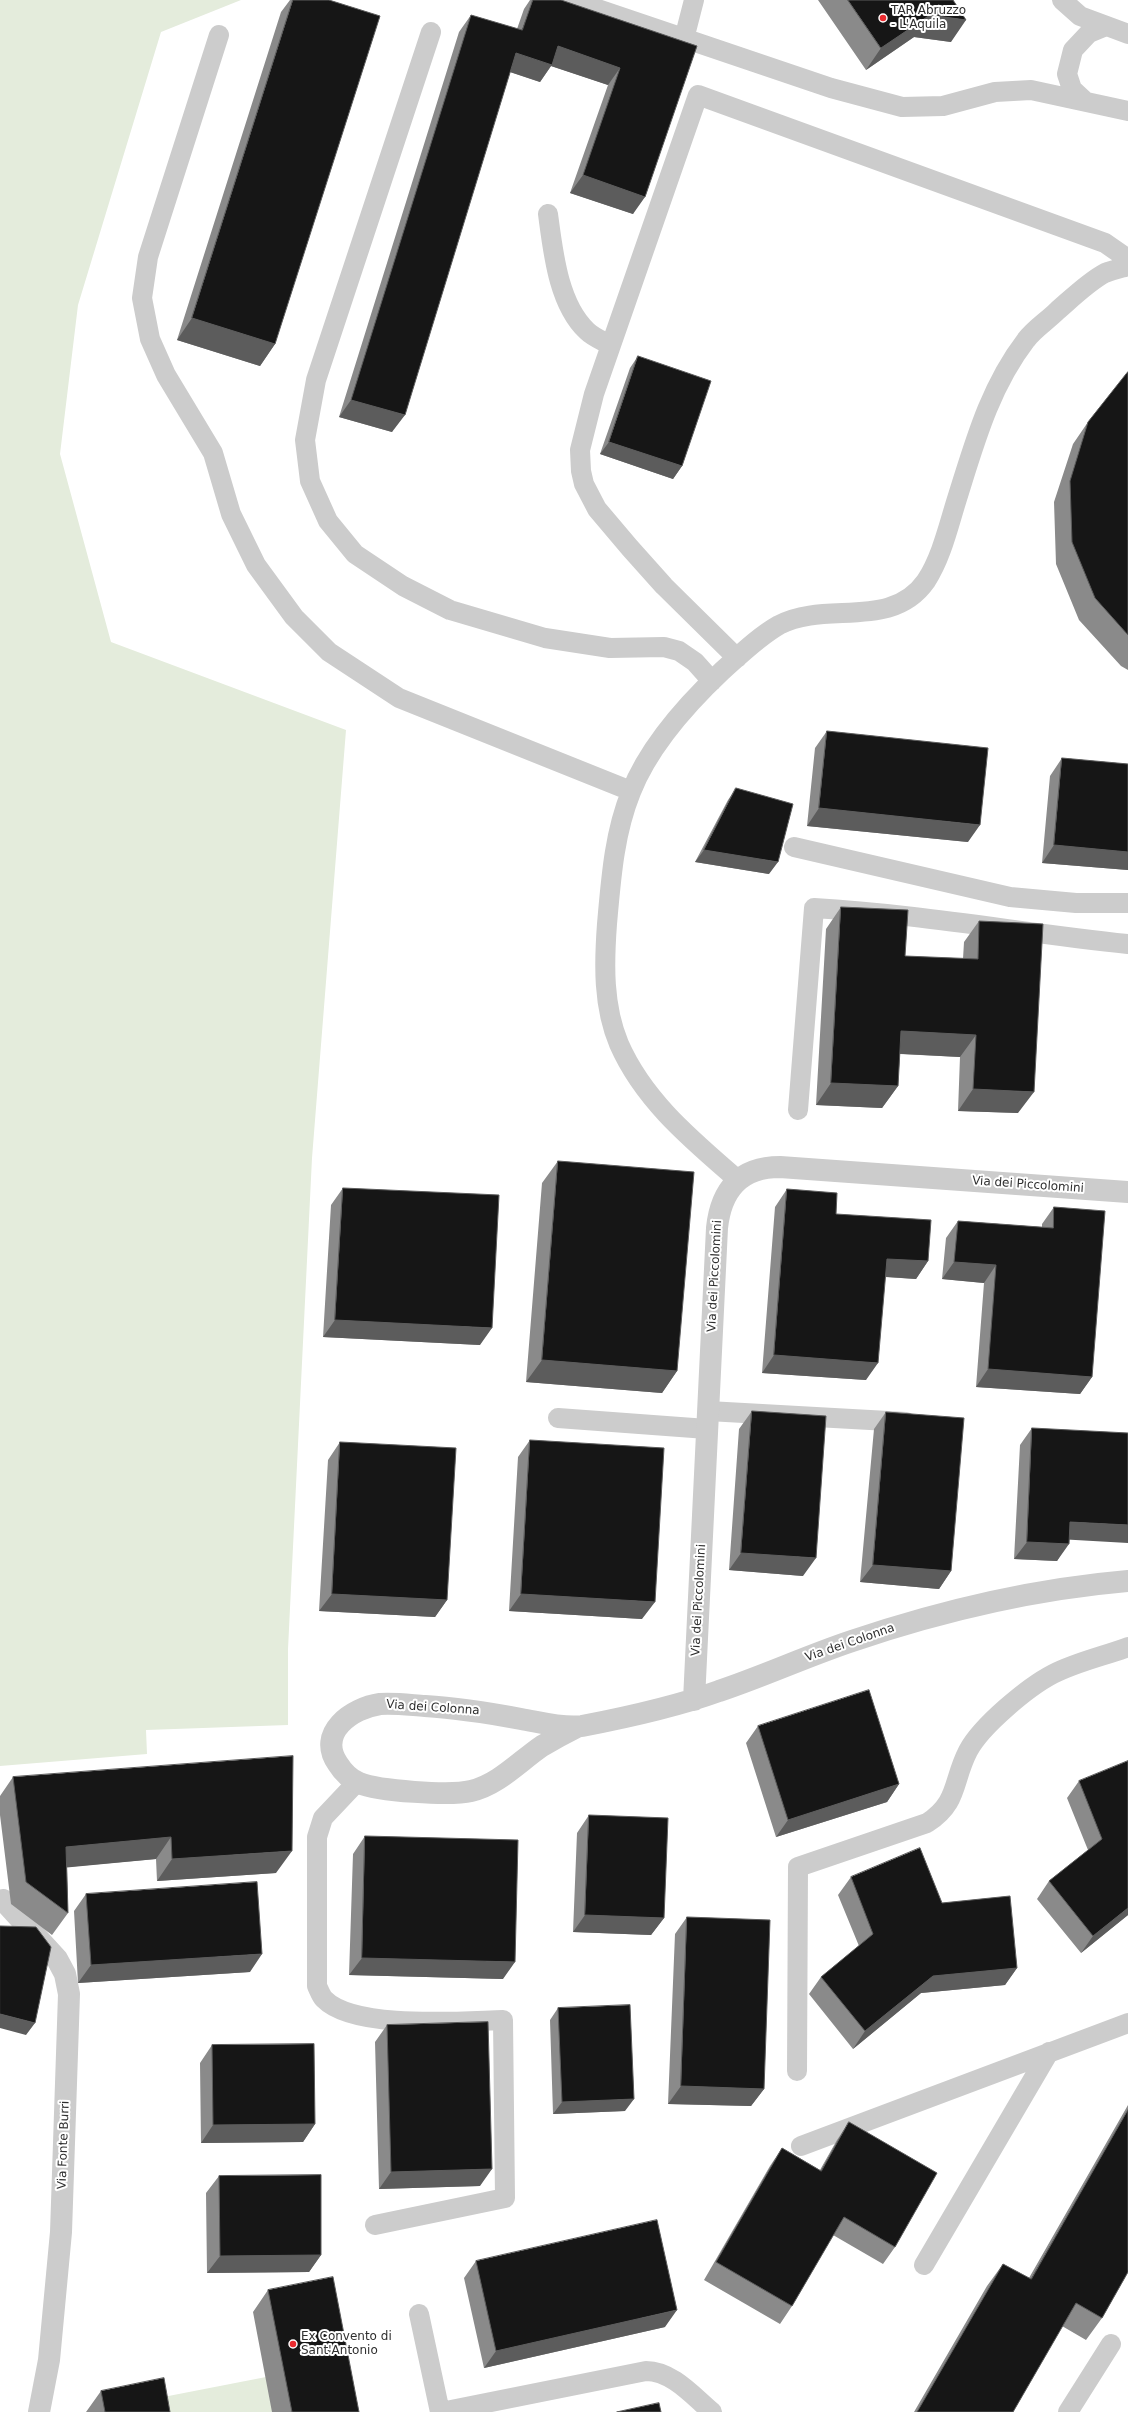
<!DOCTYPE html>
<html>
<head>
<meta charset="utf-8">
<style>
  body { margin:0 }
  canvas { display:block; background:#fff }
</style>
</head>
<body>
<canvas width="1128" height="2412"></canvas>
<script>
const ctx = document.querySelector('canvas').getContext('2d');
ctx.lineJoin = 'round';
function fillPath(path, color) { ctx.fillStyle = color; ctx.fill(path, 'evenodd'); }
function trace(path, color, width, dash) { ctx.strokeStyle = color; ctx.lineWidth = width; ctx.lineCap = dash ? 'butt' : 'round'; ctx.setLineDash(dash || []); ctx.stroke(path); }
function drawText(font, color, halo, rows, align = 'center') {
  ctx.font = font + ' "DejaVu Sans",sans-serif'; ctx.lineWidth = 4; ctx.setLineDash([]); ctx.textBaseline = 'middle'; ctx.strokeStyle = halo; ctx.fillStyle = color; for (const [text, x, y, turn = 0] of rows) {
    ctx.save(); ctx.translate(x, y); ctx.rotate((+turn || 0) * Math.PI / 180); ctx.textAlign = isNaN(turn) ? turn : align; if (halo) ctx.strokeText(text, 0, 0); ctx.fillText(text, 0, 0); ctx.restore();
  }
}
const green = new Path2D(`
  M0 0H241L161 32 78 305 60 454 111 642 346 730 312 1158 288 1649V1725L146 1730 147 1754 0 1766Z
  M266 2377 273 2412H151L148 2400Z`);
const service = new Path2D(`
  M571 0 831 88 902 107 943 106 995 92 1031 90 1128 111
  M1062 0 1080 16 1128 34
  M431 32 316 380 305 440 310 481 328 521 355 554 403 586 450 610 545 638 610 648 664 647 679 651 695 662 712 681
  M219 35 148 257 142 298 150 339 166 375 213 453 231 514 256 565 294 617 329 652 399 698 631 791
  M684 39 694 0
  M1086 102 1072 89 1067 74 1073 50 1089 33 1106 26
  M548 214C553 251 558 304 587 331 593 337 603 341 610 345
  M737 658 664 586 630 548 597 509 584 484 581 471 580 450 594 394 698 95 1105 243 1128 259
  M794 847 1010 897 1076 903H1128
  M798 1110 814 908C919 914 1023 933 1128 944
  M738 1180C692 1140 644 1101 619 1044 603 1006 604 964 607 924 611 879 614 834 631 792 649 746 687 704 722 671 740 655 758 637 779 625 826 600 891 631 926 581 941 558 948 528 956 502 974 445 989 388 1026 340 1034 329 1047 321 1057 311 1071 299 1088 282 1105 273 1112 270 1121 268 1128 266
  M708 1411 906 1422
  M558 1418 707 1429
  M357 1782 323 1818 317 1837V1986C319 1990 321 1996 324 1999 354 2030 462 2021 503 2020L505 2198 375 2225
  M797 2071 798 1867 927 1823C959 1802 952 1782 968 1751 981 1726 1028 1687 1053 1674 1076 1662 1104 1656 1128 1647
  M801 2146 1128 2023
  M924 2265 1049 2052
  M419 2314 440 2412
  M441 2412 646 2371C672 2371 693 2396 712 2412
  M1068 2412 1111 2344`);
const minor = new Path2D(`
  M694 1700 717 1228C721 1190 740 1167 780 1167L1128 1192
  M577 1727C565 1733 554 1739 542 1746 520 1761 498 1785 471 1791 450 1796 378 1791 359 1783 350 1779 343 1772 338 1764 316 1733 352 1708 380 1704 395 1703 410 1705 425 1706 458 1708 489 1713 521 1719 539 1722 564 1729 582 1726 629 1717 675 1707 719 1691 764 1676 807 1656 852 1641 941 1611 1034 1589 1128 1581
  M3 1900 57 1959 65 1974 69 1994 61 2232 49 2360 39 2412`);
const wall = new Path2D(`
  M290 0H329L275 344 260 366 177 340 281 12Z
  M530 0H561L697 46 633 214 570 193 608 85 551 66 540 82 510 72 392 432 339 417 459 32 471 15 517 29 524 9Z
  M818 0H953L951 42 914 37 866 70Z
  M638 356 682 466 673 479 600 454 630 368Z
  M1128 372V670L1121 666 1079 620 1056 564 1054 502 1073 444 1088 422Z
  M827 731 968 842 807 826 815 748Z
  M1062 758 1128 764V870L1042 863 1050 776Z
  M736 788 769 874 695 862 728 800Z
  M841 907 905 956 963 959 964 942 979 921 1018 1113 958 1111 960 1057 900 1054 898 1086 882 1108 816 1105 826 929Z
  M558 1161 677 1371 662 1393 526 1382 542 1183Z
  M343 1188 480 1345 323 1337 331 1205Z
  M787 1189 928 1261 916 1279 885 1277 866 1380 762 1373 775 1207Z
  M1054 1207 1092 1377 1080 1394 976 1387 984 1283 942 1279 946 1238 958 1221 1042 1227V1224Z
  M752 1411 803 1576 729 1570 739 1429Z
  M886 1412 951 1571 939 1589 860 1582 874 1429Z
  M1032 1428 1069 1540 1057 1561 1014 1559 1020 1445Z
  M530 1440 642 1619 509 1611 518 1457Z
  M340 1442 447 1600 435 1617 319 1611 328 1460Z
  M758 1726 899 1784 887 1802 776 1837 746 1743Z
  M1128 1761V1915L1081 1953 1037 1899 1049 1881 1088 1850 1067 1798 1079 1781Z
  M13 1777 276 1873 157 1881 156 1859 67 1867 68 1913 52 1935 11 1904 0 1815V1796Z
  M589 1815 664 1918 651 1935 573 1932 577 1833Z
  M365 1836 503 1979 349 1975 353 1854Z
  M851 1877 942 1903 1017 1968 1005 1985 921 1993 853 2049 809 1994 821 1977 859 1946 838 1895Z
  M86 1894 250 1972 78 1983 74 1911Z
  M687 1917 764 2089 751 2106 668 2104 675 1934Z
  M558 2008 625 2111 553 2114 550 2020Z
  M387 2025 480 2186 379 2189 375 2042Z
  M212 2045 315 2124 303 2142 201 2143 200 2063Z
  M1128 2105V2272L1102 2318 1086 2340 1062 2326 1013 2412H914L987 2286 1003 2264 1029 2278Z
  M849 2122 895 2247 883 2264 833 2235 792 2306 780 2324 704 2280 770 2166 782 2148 820 2170 837 2140Z
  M219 2176 321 2255 309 2272 207 2273 206 2193Z
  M476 2261 665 2327 484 2368 464 2278Z
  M268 2290 359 2412H272L253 2312Z
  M101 2391 170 2412H86Z`);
const shadedWall = new Path2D(`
  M930 15 966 20 951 42 914 37 866 70 881 48Z
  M558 46 620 68 608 85 551 66 540 82 504 70 516 53Z
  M583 175 645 197 633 214 570 193Z
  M192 318 275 344 260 366 177 340Z
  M351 400 405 415 392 432 339 417Z
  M609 442 682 466 673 479 600 454Z
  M819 808 980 825 968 842 807 826Z
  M1054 845 1128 852V870L1042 863Z
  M704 850 778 862 769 874 695 862Z
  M901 1031 976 1035 960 1057 885 1053Z
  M831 1083 898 1086 882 1108 816 1105Z
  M973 1089 1034 1092 1018 1113 958 1111Z
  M887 1259 928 1261 916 1279 874 1276Z
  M954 1262 996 1265 984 1283 942 1279Z
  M335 1320 492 1328 480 1345 323 1337Z
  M774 1355 878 1363 866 1380 762 1373Z
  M542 1360 677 1371 662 1393 526 1382Z
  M988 1369 1092 1377 1080 1394 976 1387Z
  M1070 1522 1128 1525V1543L1058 1539Z
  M1027 1542 1069 1544 1057 1561 1014 1559Z
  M741 1553 816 1558 803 1576 729 1570Z
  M873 1565 951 1571 939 1589 860 1582Z
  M332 1594 447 1600 435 1617 319 1611Z
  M521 1594 655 1602 642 1619 509 1611Z
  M899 1784 887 1802 776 1837 788 1820Z
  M171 1837 156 1859 51 1869 66 1847Z
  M292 1851 276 1873 157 1881 172 1859Z
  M1128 1908V1915L1081 1953 1093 1936Z
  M585 1915 664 1918 651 1935 573 1932Z
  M262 1954 250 1972 78 1983 91 1965Z
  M362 1958 515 1962 503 1979 349 1975Z
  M1017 1968 1005 1985 921 1993 853 2049 865 2031 933 1976Z
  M0 2014 35 2023 26 2035 0 2028Z
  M681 2086 764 2089 751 2106 668 2104Z
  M634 2099 625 2111 553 2114 562 2102Z
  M315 2124 303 2142 201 2143 213 2125Z
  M492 2169 480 2186 379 2189 391 2172Z
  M321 2255 309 2272 207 2273 220 2256Z
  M677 2310 665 2327 484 2368 496 2351Z`);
const building = new Path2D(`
  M293 0H329L380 16 275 344 192 318Z
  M533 0H561L697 46 645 197 583 175 620 68 558 46 552 65 516 53 405 415 351 400 471 15 522 30Z
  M848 0H953L966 20 930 15 881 48Z
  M638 356 711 381 682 466 609 442Z
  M1128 372V635L1095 598 1072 542 1070 481 1088 422 1126 374Z
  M827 731 988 748 980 825 819 808Z
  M1062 758 1128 764V852L1054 845Z
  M736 788 793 804 778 862 704 850Z
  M841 907 908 910 905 956 978 959 979 921 1043 924 1034 1092 973 1089 976 1035 901 1031 898 1086 831 1083Z
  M558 1161 694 1172 677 1371 542 1360Z
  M343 1188 499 1195 492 1328 335 1320Z
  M787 1189 837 1193 836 1214 931 1220 928 1261 887 1259 878 1363 774 1355Z
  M1054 1207 1105 1211 1092 1377 988 1369 996 1265 954 1262 958 1221 1053 1228Z
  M752 1411 826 1416 816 1558 741 1553Z
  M886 1412 964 1418 951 1571 873 1565Z
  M1032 1428 1128 1433V1525L1070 1522 1069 1544 1027 1542Z
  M530 1440 664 1448 655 1602 521 1594Z
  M340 1442 456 1448 447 1600 332 1594Z
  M869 1690 899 1784 788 1820 758 1726Z
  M293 1756 292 1851 172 1859 171 1837 66 1847 68 1913 26 1882 13 1777Z
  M1128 1761V1908L1093 1936 1049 1881 1102 1839 1079 1781Z
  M589 1815 668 1818 664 1918 585 1915Z
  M365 1836 518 1840 515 1962 362 1958Z
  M920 1848 942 1903 1010 1896 1017 1968 933 1976 865 2031 821 1977 873 1934 851 1877Z
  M257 1882 262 1954 91 1965 86 1894Z
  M687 1917 770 1920 764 2089 681 2086Z
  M0 1926 36 1927 51 1947 35 2023 0 2014Z
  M630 2005 634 2099 562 2102 558 2008Z
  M488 2022 492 2169 391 2172 387 2025Z
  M314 2044 315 2124 213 2125 212 2045Z
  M1128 2110V2272L1102 2318 1076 2303 1013 2412H917L1003 2264 1031 2279Z
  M849 2122 937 2173 895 2247 844 2217 792 2306 716 2262 782 2148 821 2171Z
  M321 2175V2255L220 2256 219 2176Z
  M657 2220 677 2310 496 2351 476 2261Z
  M333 2277 359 2412H292L268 2290Z
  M164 2378 170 2412H105L101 2391Z
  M659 2403 661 2412H617Z`);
const markers = [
  [883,18,4,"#eb2b2f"],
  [293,2344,4,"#eb2b2f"]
];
const poiNames = [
  ["TAR Abruzzo",891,11],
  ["- L'Aquila",891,25],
  ["Ex Convento di",301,2337],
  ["Sant'Antonio",301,2351]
];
const streetNames = [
  ["Via dei Piccolomini",1028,1185,4],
  ["Via dei Piccolomini",715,1276,-87],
  ["Via dei Piccolomini",699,1600,-87],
  ["Via dei Colonna",850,1643,-19],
  ["Via dei Colonna",433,1708,4],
  ["Via Fonte Burri",64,2145,-88]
];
fillPath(green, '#e4ecdc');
trace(service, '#ccc', 20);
trace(minor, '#ccc', 22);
fillPath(wall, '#8a8a8a');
fillPath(shadedWall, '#5c5c5c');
fillPath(building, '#161616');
trace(building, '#5c5c5c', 1);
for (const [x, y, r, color] of markers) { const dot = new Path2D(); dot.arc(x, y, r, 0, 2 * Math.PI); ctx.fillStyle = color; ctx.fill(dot); trace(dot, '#fff', 1.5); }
drawText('12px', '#2f2f2f', '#fff', poiNames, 'left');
drawText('12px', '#2f2f2f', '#fff', streetNames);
</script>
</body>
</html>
